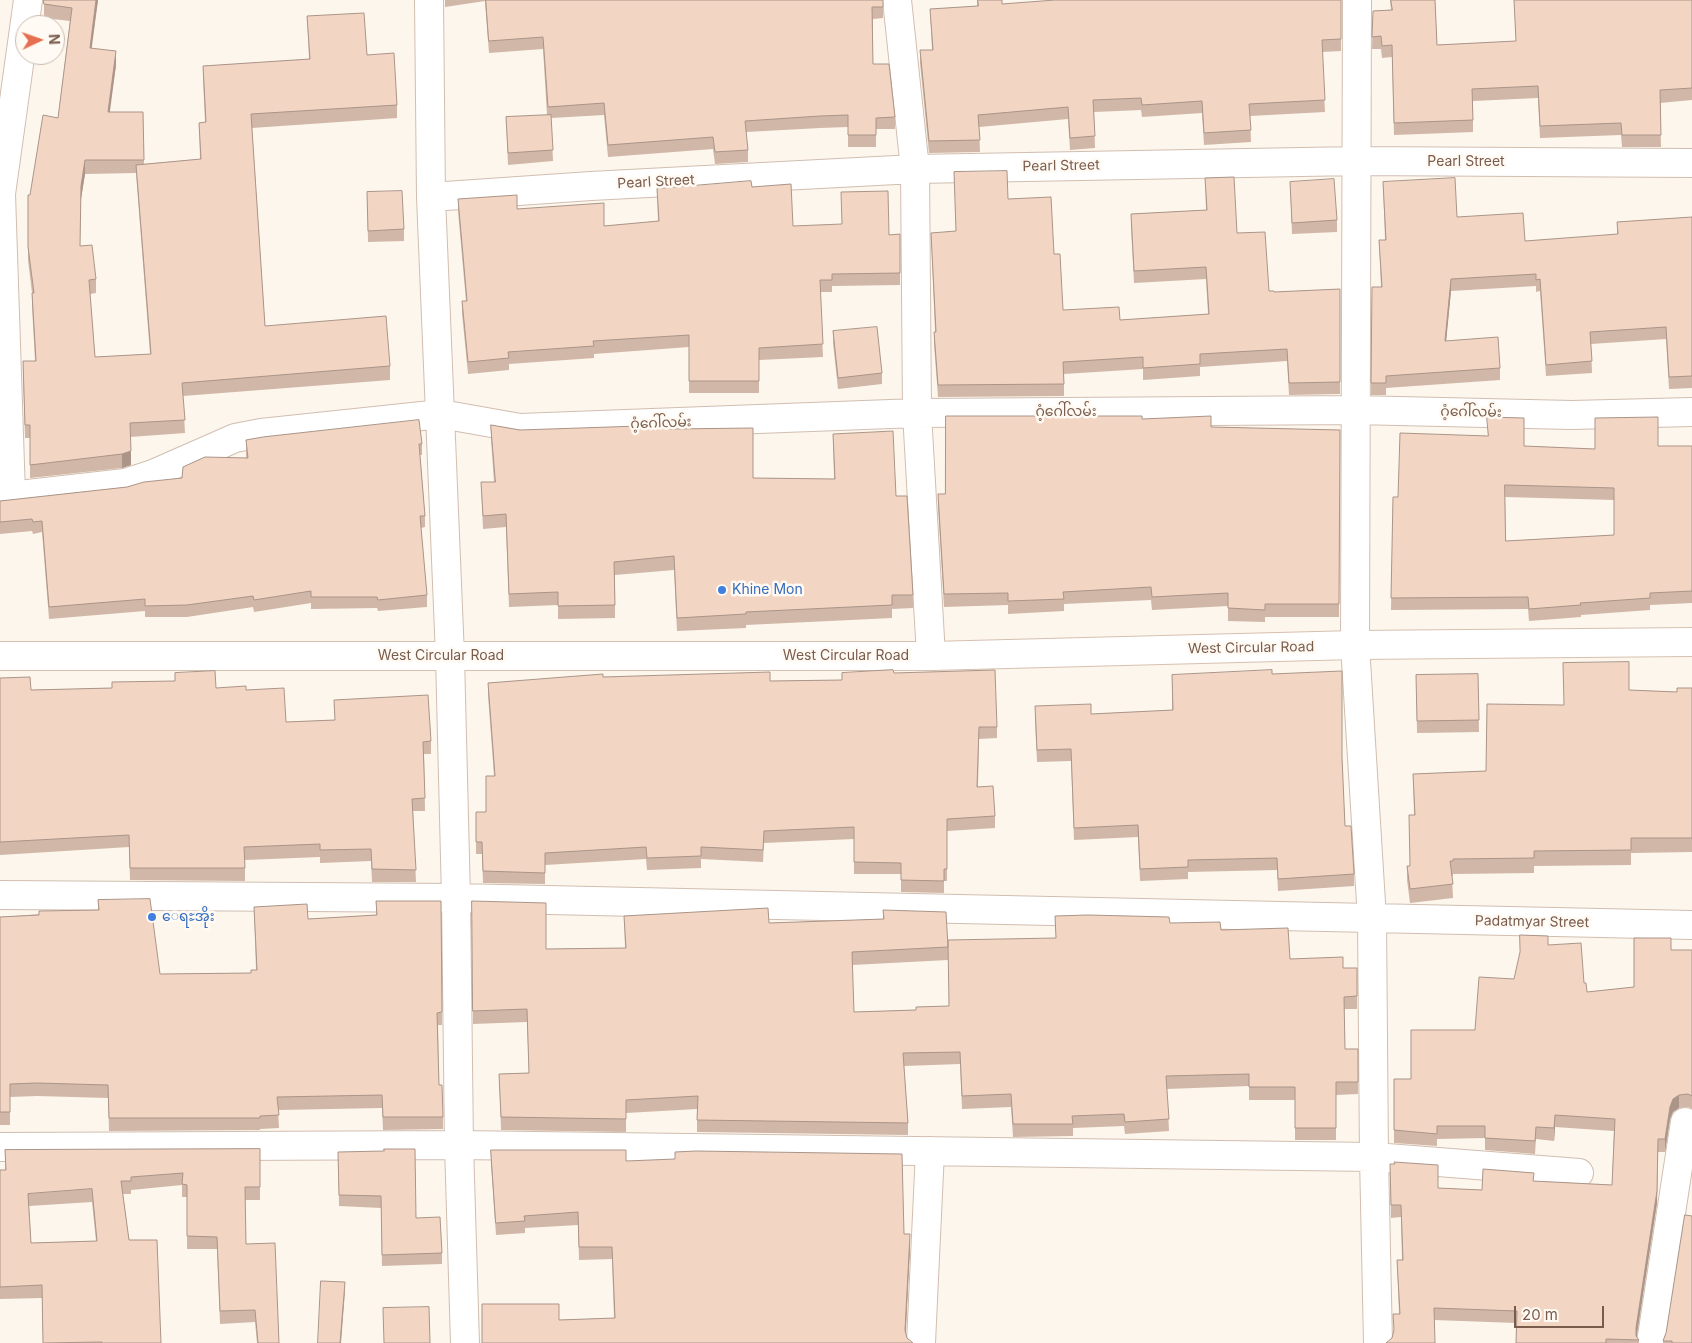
<!DOCTYPE html>
<html>
<head>
<meta charset="utf-8">
<style>
  body { margin:0 }
  #map { position:relative; width:1692px; height:1343px; overflow:hidden; background:#fdf6ec; font-family:Inter,sans-serif }
  canvas { display:block }
  .north { position:absolute; left:15px; top:15px; width:50px; height:50px; box-sizing:border-box; background:#fffaf3; border:1px solid #cabbb1; border-radius:50%; rotate:87deg; font-size:14px; font-weight:700; line-height:20px; text-align:center; color:#7a5c4d }
  .north::after { content:''; display:block; margin:auto; width:18px; height:22px; background:#e76f51; clip-path:polygon(50% 0,100% 100%,50% 72%,0 100%) }
  .scale { position:absolute; left:1514px; top:1306px; width:90px; height:22px; box-sizing:border-box; border:2px solid #7a5c4d; border-top:0; padding-left:6px; font-size:15px; line-height:18px; white-space:nowrap; color:#7a5c4d; -webkit-text-stroke:4px #fffaf3; paint-order:stroke }
</style>
</head>
<body>
<div id="map">
<canvas width="1692" height="1343"></canvas>
<div class="north">N</div>
<div class="scale">20 m</div>
</div>
<script>
const ctx = document.querySelector('canvas').getContext('2d');
ctx.lineJoin = 'round';
function trace(path, color, width, dash) { ctx.strokeStyle = color; ctx.lineWidth = width; ctx.lineCap = dash ? 'butt' : 'round'; ctx.setLineDash(dash || []); ctx.stroke(path); }
function fillPath(path, color) { ctx.fillStyle = color; ctx.fill(path, 'evenodd'); }
function drawText(font, color, halo, rows, align = 'center') {
  ctx.font = font + ' Inter,"Noto Sans Myanmar",sans-serif'; ctx.lineWidth = 5; ctx.setLineDash([]); ctx.textBaseline = 'middle'; ctx.strokeStyle = halo; ctx.fillStyle = color; for (const [text, x, y, turn = 0] of rows) {
    ctx.save(); ctx.translate(x, y); ctx.rotate((+turn || 0) * Math.PI / 180); ctx.textAlign = isNaN(turn) ? turn : align; if (halo) ctx.strokeText(text, 0, 0); ctx.fillText(text, 0, 0); ctx.restore();
  }
}
const street = new Path2D(`
  M429 0 431 197 450 656 456 898 459 1145 465 1343
  M897 0 915 169 917 413 931 656
  M1357 0 1355 645 1372 919 1374 1157 1378 1343
  M431 197 591 186 915 169 1357 161 1692 163
  M11 495 1 194 28 0
  M0 497 125 483 153 474 235 438 261 433 441 414 520 428 917 413 1355 410 1572 415 1692 412
  M0 895 456 898 1692 925
  M0 1147 459 1145 1374 1157 1579 1173
  M921 1343 930 1151
  M1651 1343 1685 1122`);
const secondary = new Path2D(`
  M0 656H931L1355 645 1692 642`);
const wall = new Path2D(`
  M98 0 91 48 116 65 109 112H143L144 164 200 159 199 123 205 122 203 79V66L309 59 307 16 367 55 397 105V118L252 128 265 326 390 366V380L183 396 185 433 130 437 131 465 122 468 30 478V438H25L23 374V361H35L32 306V293L28 260V195H30L58 118 70 21 44 18V4ZM136 173 150 354 95 357 90 294 96 293V279L80 246 81 199 85 174Z
  M445 0H883V18L873 19V64L895 117V129H876V147H848V127L820 128 746 132 748 150V162L715 164 713 149 608 157 604 115 551 118 553 161 508 165 506 117 547 115 543 49 489 53 485 1 445 7Z
  M977 0H1002V4L1341 0V51L1322 52 1325 112 1250 116 1251 142 1204 145 1202 113 1142 117 1141 110 1094 112 1095 148 1070 150 1068 119 979 127 980 152 929 153 920 63V50H932L930 9 977 6Z
  M1390 0H1435L1437 45 1516 41 1514 0H1692V100L1660 103 1661 147H1622L1621 135 1540 138 1538 98 1473 101V132L1394 135 1392 57 1382 58 1381 49H1372L1373 11 1391 10Z
  M954 172 1008 199 1054 254 1063 310 1120 320 1208 314 1206 279 1134 283 1131 226V214L1206 210 1205 178 1237 233 1269 291 1274 292 1340 289V394L1289 395 1287 361 1200 367V376L1143 380V369L1064 374V396L938 397 934 344V332H935L931 233 956 231Z
  M1290 182 1337 220V232L1292 234Z
  M1383 182 1457 217 1525 241 1617 235V222L1692 217V388L1669 389 1666 339 1591 344 1592 373 1546 376 1540 291 1536 292V286L1451 291 1446 341 1500 368V380L1386 388V395H1371L1372 287H1381L1379 240H1385Z
  M752 187 793 226 889 235 900 234V285L832 286V292H820L823 357 759 360V393H689V347L594 354V358L509 364V370L468 374 462 313V301H466L458 211V199L517 209 604 226 658 221 657 189Z
  M367 192 404 229V241L368 242Z
  M833 331 882 373V384L838 389 833 343Z
  M1142 419 1211 427 1340 430 1339 617H1265V622L1228 621V606L1152 610 1151 600 1064 604V611L1008 614V605L944 607 938 507V494H945Z
  M491 425 520 430 670 429 753 478 834 479 833 434 896 496 913 595V608L892 609V618L746 625V628L677 631 674 570 615 575V618L558 619V605L509 607 506 527 483 529 481 482H494L491 439Z
  M246 440 422 444V455H420L425 516V527L421 528 427 595V607L378 611 377 608 311 609V603L254 612 253 607 187 617H145V611L49 619 42 532 33 534 32 531 0 534V501L127 487 182 478 246 458Z
  M1524 446 1595 449 1658 446H1692V603L1650 605V610L1581 615V617L1529 621 1528 609 1391 610 1393 497H1398ZM1505 497 1614 500V535L1506 541Z
  M175 673 216 688 246 690 286 722 335 720 334 700 431 741V754H424L425 811H413L416 882H372L371 861 320 863V857L245 860V881L130 880 129 847 0 855V678L31 690 112 688 175 681Z
  M894 673 997 727V738L979 739 978 787 995 816V828L947 831V881H944V893L901 892V874H854V839L764 843 763 862 701 859V868L647 870 646 859 545 865V884L483 883 482 854H476V812H486L494 776 488 695V683L603 677 770 681 842 680Z
  M1272 674 1342 757 1345 826 1354 874V886L1278 891 1277 870 1188 872V879L1140 881 1138 837 1074 840 1071 761 1037 762 1035 719 1091 714 1172 710V675Z
  M1478 674 1479 732 1417 733 1416 675Z
  M1692 688V852L1631 853V865L1534 866V873L1453 874V876H1452L1453 898 1410 903 1407 880V866H1410L1414 815 1413 774 1486 771 1564 705 1629 690 1677 692Z
  M98 900 160 974 251 973 256 970 254 907 308 919 376 915V901H441L442 1025H438L439 1085 443 1117V1129L383 1130 382 1108 278 1110 279 1128 260 1129V1130L109 1131 108 1098 37 1096 10 1097V1125H0V917L98 910Z
  M472 901 546 949 625 948 624 916 769 923 883 919V910L948 947V960L852 965 854 1012 916 1010 949 1006 1056 938 1055 916 1170 923 1221 930 1290 959 1343 968H1357V1009H1344L1345 1049H1358V1094L1336 1095V1140H1295V1100H1249V1086L1167 1089 1169 1131 1125 1134 1124 1126 1073 1128V1136L1013 1137 1011 1107 962 1109 960 1064 904 1066 908 1123V1135L697 1132V1109L626 1113V1132L501 1130 499 1074 529 1073 527 1022 473 1024Z
  M1548 945 1584 983 1587 992 1634 987 1671 950H1692V1109L1688 1107 1679 1108 1673 1112 1670 1119 1665 1152H1658L1657 1203 1636 1336 1639 1340V1343H1516V1323L1434 1320 1392 1338 1399 1314 1397 1260H1402L1401 1217 1391 1218 1390 1164 1438 1188 1482 1190 1534 1181 1612 1185 1614 1131 1555 1127 1554 1141 1536 1139 1535 1154 1485 1150V1138L1437 1139V1146L1394 1143V1079H1411L1475 1030 1514 979Z
  M260 1149V1200H245L246 1244 279 1343H257L255 1322 220 1324 217 1249H187V1197H182V1185L131 1190V1194H123L129 1240 161 1343H43L42 1298 0 1299V1170H5V1150ZM92 1202 96 1241 31 1243 29 1206Z
  M491 1150 626 1161 904 1234 910 1247 906 1332 559 1320 614 1318 612 1259 579 1260 578 1225 525 1228V1233L496 1235 491 1163Z
  M338 1152 416 1218 442 1253V1264L382 1266 381 1208 339 1206Z
  M1666 1333 1692 1343H1663V1341Z`);
const shadedWall = new Path2D(`
  M96 0H98L90 61V48Z
  M116 51V65L108 126V112Z
  M85 160V174L81 199V186Z
  M1451 279V291L1445 353V341Z
  M131 451V465L122 468V454Z
  M1679 1095V1108L1673 1112 1670 1119 1665 1152V1139L1670 1107 1673 1099Z
  M1555 1115V1127L1554 1141V1128Z
  M1658 1139 1657 1203 1636 1341V1328Z
  M910 1234V1247L905 1343V1330Z
  M345 1282V1291L341 1343H340Z`);
const building = new Path2D(`
  M44 0H96L90 48 116 51 108 112H143L144 160H85L81 186 80 246 92 245 96 279 89 280 95 357 151 354 136 165 201 159 199 123 206 122 203 66 310 59 307 16 364 13 367 55 394 53 397 105 251 114 265 326 386 316 390 366 182 383 185 420 130 423 131 451 122 454 30 465V425H25L23 361H36L32 293H34L28 247V195H30L43 115 58 118 72 8 44 4Z
  M486 0H883V7H872L873 64H889L895 117 876 118V135H848V115L820 116 745 121 748 150 715 152 713 137 608 145 604 103 548 107 543 37 489 41Z
  M978 0H1002V4L1055 0H1341V39L1322 40 1325 100 1249 104 1251 130 1204 133 1202 101 1142 105 1141 98 1093 100 1095 136 1070 138 1068 107 978 115 980 140 929 141 920 50H933L930 9 978 6Z
  M1391 0H1435L1437 45 1516 41 1514 0H1692V88L1660 90 1661 135H1622L1621 123 1540 126 1538 86 1472 89 1473 120 1394 123 1392 45 1382 46 1381 36 1372 37 1373 11 1392 10Z
  M551 115 553 150 508 153 506 117Z
  M1007 171 1008 199 1051 197 1054 254H1060L1063 310 1119 307 1120 320 1209 314 1206 267 1134 271 1131 214 1207 210 1205 178 1234 177 1237 233 1265 232 1269 291H1274V292L1340 289V382L1289 383 1287 349 1200 354V364L1143 368V357L1063 362 1064 384 938 385 934 332H936L931 233 956 231 954 172Z
  M1455 178 1457 217 1523 213 1525 241 1618 234 1617 222 1692 217V376L1669 377 1666 327 1590 332 1592 361 1546 365 1540 279 1536 280V274L1451 279 1445 341 1498 337 1500 368 1386 376V383H1371L1372 287H1382L1379 240H1386L1383 182Z
  M1334 179 1337 220 1292 223 1290 182Z
  M751 181 752 187 791 184 793 226 842 224 841 192 888 191 889 235 900 234V273L832 274V280H820L823 344 759 348V381H689V335L593 341 594 346 508 352 509 358 468 362 462 301H467L458 199 517 195V209L604 203V226L659 221 657 189Z
  M402 191 404 229 368 231 367 192Z
  M877 327 882 373 838 378 833 331Z
  M946 416H1142V419L1211 416V427L1340 430 1339 604H1265V610L1228 608V593L1152 597 1151 587 1063 592 1064 599 1008 601V593L944 594 938 494H945Z
  M1487 417 1524 418V446L1595 449V418L1658 417V446H1692V591L1650 593V598L1580 603 1581 605 1529 609 1528 597 1391 598 1393 497H1398L1400 433 1488 436ZM1505 485 1614 488V535L1506 541Z
  M419 420 422 444H419L425 516H420L427 595 378 600 377 597H311V591L254 600 253 596 187 605 145 606V599L49 607 42 521 33 522 32 519 0 522V501L127 487 144 482 182 478 183 467 205 457 248 458 246 440 263 437Z
  M491 425 520 430 669 425 670 429 753 428V478L835 479 833 434 893 431 896 496H907L913 595H892V605L746 612V614L677 618 674 556 614 562 615 605 558 606V592L509 594 506 514 483 516 481 482H495Z
  M1629 662V690L1677 692V688H1692V838H1631V850L1534 851V858L1453 859V861H1450L1453 884 1410 889 1407 866H1410L1409 815H1415L1413 774 1486 771 1487 704 1564 705 1563 663Z
  M893 670 894 673 995 670 997 727H979L977 787 993 786 995 816 947 819V869H944V881L901 880V863L854 862V827L764 831 763 850 701 847V856L647 858 646 847 545 853V873L483 871 482 842H476V812H486V776H495L488 683 603 674V677L770 672V681L842 680V673Z
  M1272 670V674L1342 671V757L1345 826H1351L1354 874 1278 879 1277 858 1188 860V867L1140 869 1138 825 1074 828 1071 749 1037 750 1035 706 1091 704V714L1173 710 1172 675Z
  M215 671 216 688 246 686V690L284 688 286 722 335 720 334 700 428 695 431 741 423 742 425 798 412 799 416 870 372 869 371 849 320 850V844L244 847 245 868H130L129 835 0 842V678L30 677 31 690 112 688V682L175 681V673Z
  M1478 674 1479 720 1417 721 1416 675Z
  M150 899 160 974 251 973V970H257L254 907 307 904 308 919 377 915 376 901H441L442 1012 437 1013 439 1085H442L443 1117H383L382 1095 277 1097 279 1115 260 1116V1118H109L108 1085 37 1083 10 1084V1112H0V917L39 915V911L99 910 98 900Z
  M472 901 546 903V949L626 948 624 916 768 908 769 923 884 919 883 910 946 912 948 947 852 952 854 1012 916 1010V1007L949 1006 948 940 1056 938 1055 916 1088 915 1169 917 1170 923 1220 922 1221 930 1288 928 1290 959 1343 957V968H1357V996L1344 997 1345 1049H1358V1082H1336V1128H1295V1087H1249V1074L1166 1076 1169 1119 1125 1122 1124 1114 1072 1116 1073 1124H1013L1011 1094 962 1096 960 1052 903 1053 908 1123 697 1120 698 1096 626 1100V1119L501 1117 499 1074 529 1073 527 1009 473 1011Z
  M1520 935 1548 936V945L1581 943 1584 983H1586L1587 992 1634 987V938H1671V950H1692V1096L1688 1094 1679 1095 1673 1099 1670 1107 1665 1139H1658L1657 1191 1636 1328V1336L1639 1340 1606 1339V1343H1516L1517 1311 1434 1308 1435 1343H1386L1392 1338 1394 1330 1393 1314H1400L1397 1260H1403L1401 1205H1391L1390 1164H1395L1394 1162 1438 1165V1188L1482 1190 1483 1169 1534 1173 1533 1181 1612 1185 1615 1119 1555 1115 1554 1128 1536 1127 1535 1141 1485 1138V1126H1437V1134L1394 1130V1079H1411V1030H1475L1479 977 1514 979 1520 952Z
  M260 1149V1187H245L246 1244 275 1243 279 1343H258L255 1310 220 1311 217 1237 187 1236V1185L182 1184 183 1173 131 1177V1181H121L129 1240H157L161 1343H102V1342L43 1343 42 1285 0 1287V1170H6L5 1150ZM92 1189 97 1241 31 1243 28 1194Z
  M384 1149H415L416 1218 440 1217 442 1253 382 1255 381 1196 339 1195 338 1152 384 1151Z
  M491 1150H626V1161L675 1159V1152L696 1151 902 1154 904 1234H910L905 1330 907 1338 913 1343H482V1304H559V1320L615 1318 612 1247H579L578 1212 524 1216 525 1221 496 1223Z
  M1685 1215 1692 1216V1343H1672V1341H1663L1666 1333Z
  M321 1281 345 1282 340 1343H318Z
  M429 1307 430 1343H384L383 1308Z`);
const markers = [
  [722,590,5,"#3f7fe0"],
  [152,917,5,"#3f7fe0"]
];
const streetNames = [
  ["Pearl Street",1466,162],
  ["Pearl Street",1061,166,-1],
  ["Pearl Street",656,182,-3],
  ["ဂံ့ဂေါ်လမ်း",1066,412],
  ["ဂံ့ဂေါ်လမ်း",1471,412,1],
  ["ဂံ့ဂေါ်လမ်း",661,423,-2],
  ["West Circular Road",1251,648,-1],
  ["West Circular Road",441,656],
  ["West Circular Road",846,656],
  ["Padatmyar Street",1532,922,1]
];
const shopNames = [
  ["Khine Mon",732,590],
  ["ေရႊအိုး",162,917]
];
trace(street, '#d1beb0', 30);
trace(secondary, '#d6c0b0', 30);
trace(street, '#fff', 28);
trace(secondary, '#fff', 28);
fillPath(wall, '#d1b7a8');
fillPath(shadedWall, '#aa9588');
fillPath(building, '#f3d5c3');
trace(building, '#aa9588', 1);
for (const [x, y, r, color] of markers) { const dot = new Path2D(); dot.arc(x, y, r, 0, 2 * Math.PI); ctx.fillStyle = color; ctx.fill(dot); trace(dot, '#fffaf3', 2); }
drawText('14px', '#7a5c4d', '#fffaf3', streetNames);
drawText('14px', '#366cbe', '#fffaf3', shopNames, 'left');
</script>
</body>
</html>
